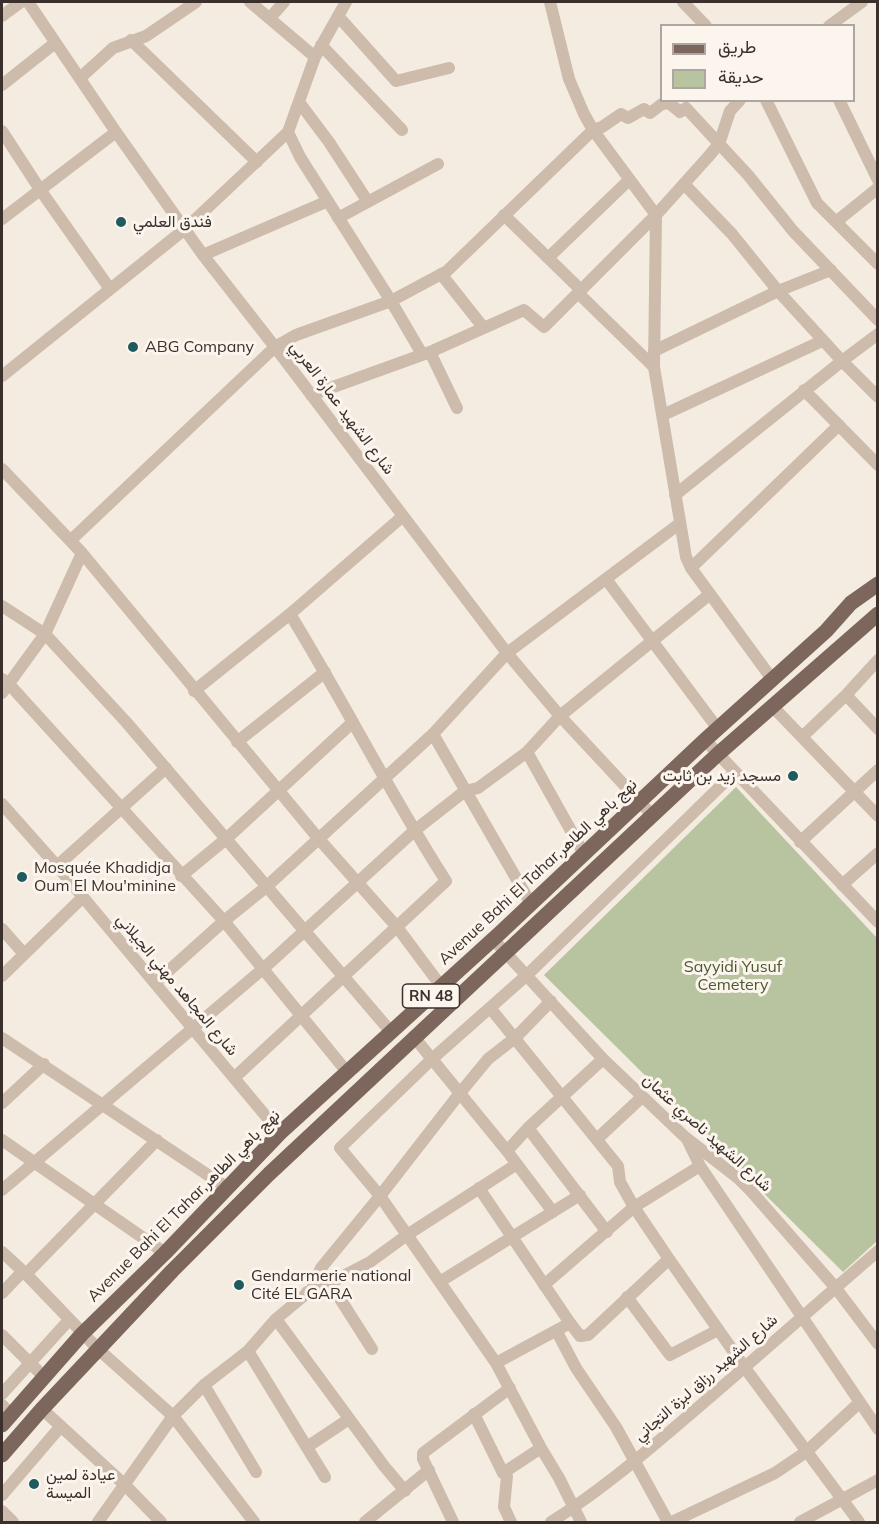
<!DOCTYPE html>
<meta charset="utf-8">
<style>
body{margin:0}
#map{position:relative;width:879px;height:1524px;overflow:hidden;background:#f4ebe1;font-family:Mulish,Vazirmatn,sans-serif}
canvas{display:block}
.frame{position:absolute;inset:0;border:3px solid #3b302b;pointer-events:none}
.legend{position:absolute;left:660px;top:24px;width:195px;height:78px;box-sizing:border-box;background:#fbf5ee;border:2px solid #aea6a0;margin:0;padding:8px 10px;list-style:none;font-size:18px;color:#3b302b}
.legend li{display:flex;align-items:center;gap:12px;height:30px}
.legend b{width:30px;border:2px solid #aea6a0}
</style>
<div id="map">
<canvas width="879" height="1524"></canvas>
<div class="frame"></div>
<ul class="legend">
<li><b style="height:8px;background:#7d675c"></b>طريق</li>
<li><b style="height:16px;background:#b8c4a0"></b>حديقة</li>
</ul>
</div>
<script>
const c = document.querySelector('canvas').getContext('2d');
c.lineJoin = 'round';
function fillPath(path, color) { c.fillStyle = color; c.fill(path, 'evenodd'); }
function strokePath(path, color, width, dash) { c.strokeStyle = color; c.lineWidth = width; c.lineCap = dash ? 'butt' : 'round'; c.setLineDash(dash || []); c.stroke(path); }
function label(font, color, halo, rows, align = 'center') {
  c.font = font + ' Mulish,Vazirmatn,sans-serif'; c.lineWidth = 6; c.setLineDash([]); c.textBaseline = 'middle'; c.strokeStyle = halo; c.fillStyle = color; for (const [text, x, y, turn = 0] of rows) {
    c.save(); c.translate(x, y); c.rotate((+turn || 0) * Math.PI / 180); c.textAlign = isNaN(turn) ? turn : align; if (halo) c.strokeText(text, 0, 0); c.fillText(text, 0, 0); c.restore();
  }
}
fillPath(new Path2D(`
 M736,787L877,938V1241L843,1272L544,975Z`), '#b8c4a0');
strokePath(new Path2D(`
 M28,2L116,132L203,255L275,347L507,653L560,716L653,816
 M250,2L315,57
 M550,2L569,79L584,114L593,130L656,215L654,367L686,557L691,568L772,679
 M683,2L706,26
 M2,16L21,2
 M338,16L396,81L449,68
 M270,18L284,2
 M829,26L862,2
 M131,40L257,162
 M321,45L402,130
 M80,78L113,48L146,36L196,2
 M2,85L55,43
 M766,100L817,203L878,264
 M839,100L878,180
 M299,102L329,142L368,202
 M2,131L41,191L110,289
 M288,132L300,157L391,301L422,354
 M684,184L732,234L778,291L831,270
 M504,215L581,290
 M338,218L438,164
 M2,219L116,132
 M837,221L878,188
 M203,255L328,201
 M548,258L629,180
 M441,274L483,327
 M578,293L654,367
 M654,351L778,291L842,361L878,334
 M430,352L457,408
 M2,376L185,229L288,132L315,57L346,2
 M804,390L878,465
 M311,395L430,352L524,310L544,327L656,215L708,157L719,144L730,111L740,100
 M663,415L822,341
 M2,469L82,553L318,838L397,927L441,986
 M675,495L842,361L878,397
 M71,540L275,347L296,335L391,301L447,271L593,130L602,127L621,114L628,118L644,109L650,113L662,104L669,103L680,112L686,108L748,175L793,231L878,320
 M691,568L839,425
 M606,579L718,729
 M2,606L45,634L127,723L391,1032
 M2,679L8,683L224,921L347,1072
 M194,691L290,614L403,516
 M2,693L45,634L82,553
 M846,695L878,729
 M773,707L878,816
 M433,734L531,904
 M802,737L846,695L878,660
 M705,740L878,922
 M237,742L325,672
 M527,752L584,854
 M2,804L57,866L280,1133
 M800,842L878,770
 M57,866L166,768
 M181,876L226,839L353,722
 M842,885L878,853
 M2,929L24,954
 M493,939L603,1059L685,1137L738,1178L751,1191L835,1287L878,1344
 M2,976L83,897
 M155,983L224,921L266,887L433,734L507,653L679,524
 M491,1009L618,1166L620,1182L634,1207L669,1259L745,1368L859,1522
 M414,1037L507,1151L553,1212
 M2,1038L226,1187
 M234,1078L446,881C390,794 344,702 290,614
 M2,1103L44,1064
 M528,1128L607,1232
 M597,1139L642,1097
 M687,1139L700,1166L878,1429
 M2,1140L165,1253
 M507,1151L528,1128L603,1059
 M479,1188L570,1323L496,1363
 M2,1190L264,968L414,831L465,791L478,788L527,752L560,716L710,594
 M2,1252L26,1274L98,1349L173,1416L254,1522
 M26,1274L157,1140
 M441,1281L580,1195
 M330,1283L372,1349
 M544,1285L634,1207L700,1166
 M307,1292L330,1283L370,1262L407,1235L517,1164
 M2,1293L23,1271
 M627,1297L670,1355L718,1330
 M276,1319L384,1466L405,1491
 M570,1323L580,1336L588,1335L669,1259
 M557,1332L576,1368L616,1427L668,1522
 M2,1335L44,1377
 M248,1351L325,1477
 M204,1385L256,1472
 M2,1394L69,1320
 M2,1405L11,1414
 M42,1409L125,1485L161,1522
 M474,1414L503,1473L507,1476L504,1507L511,1522
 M307,1447L349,1419
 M503,1473L541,1448
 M2,1495L61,1426
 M2,1511L13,1522
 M98,1522L173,1416L204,1385L248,1351L276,1319L312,1289L321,1268L380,1196L460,1093L488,1059L515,1038L551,1001
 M365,1522L429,1470
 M453,1522L423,1459V1453L510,1388
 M551,1522C597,1493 639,1458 681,1422C747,1366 812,1308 878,1251
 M581,1522L559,1478L541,1448L496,1363L380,1196L340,1148L432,1059L527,975L735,772
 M672,1522L775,1473L806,1452L859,1403
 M800,1522L878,1480`), '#cdbbac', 12);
strokePath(new Path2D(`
 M2,1425L82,1334L165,1253L280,1133L500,933L705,740L826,631L851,603L878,584
 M2,1455L42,1409L172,1271L269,1174L718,754L878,614`), '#7d675c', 15);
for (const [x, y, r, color] of [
 [121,222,6,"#1f5a5e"],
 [133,347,6,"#1f5a5e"],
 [793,776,6,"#1f5a5e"],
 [22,877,6,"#1f5a5e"],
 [239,1285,6,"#1f5a5e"],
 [34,1484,6,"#1f5a5e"]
]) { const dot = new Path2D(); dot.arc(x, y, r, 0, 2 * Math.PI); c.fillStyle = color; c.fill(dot); strokePath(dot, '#fbf5ee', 2); }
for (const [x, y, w] of [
 [431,996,57]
]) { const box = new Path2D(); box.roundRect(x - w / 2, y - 12, w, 24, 4.5); c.fillStyle = '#fbf5ee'; c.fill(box); strokePath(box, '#3b302b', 1.5); }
label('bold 15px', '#3b302b', null, [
 ["RN 48",431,996]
]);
label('16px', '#3b302b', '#fbf5ee', [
 ["فندق العلمي",133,222],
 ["ABG Company",145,347],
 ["مسجد زيد بن ثابت",781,776,"right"],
 ["Mosquée Khadidja",34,868],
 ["Oum El Mou'minine",34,886],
 ["Gendarmerie national",251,1276],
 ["Cité EL GARA",251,1294],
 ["عيادة لمين",46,1475],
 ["الميسة",46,1493]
], 'left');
label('16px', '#3b302b', '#fbf5ee', [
 ["شارع الشهيد عمارة العربي",342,408,53],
 ["Avenue Bahi El Tahar,نهج باهي الطاهر",538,872,-43],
 ["شارع المجاهد مهني الجيلاني",177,985,50],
 ["شارع الشهيد ناصري عثمان",707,1133,42],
 ["Avenue Bahi El Tahar,نهج باهي الطاهر",184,1206,-45],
 ["شارع الشهيد رزاق لبزة التجاني",706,1378,-41]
]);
label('16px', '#4a5a2e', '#fbf5ee', [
 ["Sayyidi Yusuf",733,967],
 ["Cemetery",733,985]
]);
</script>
